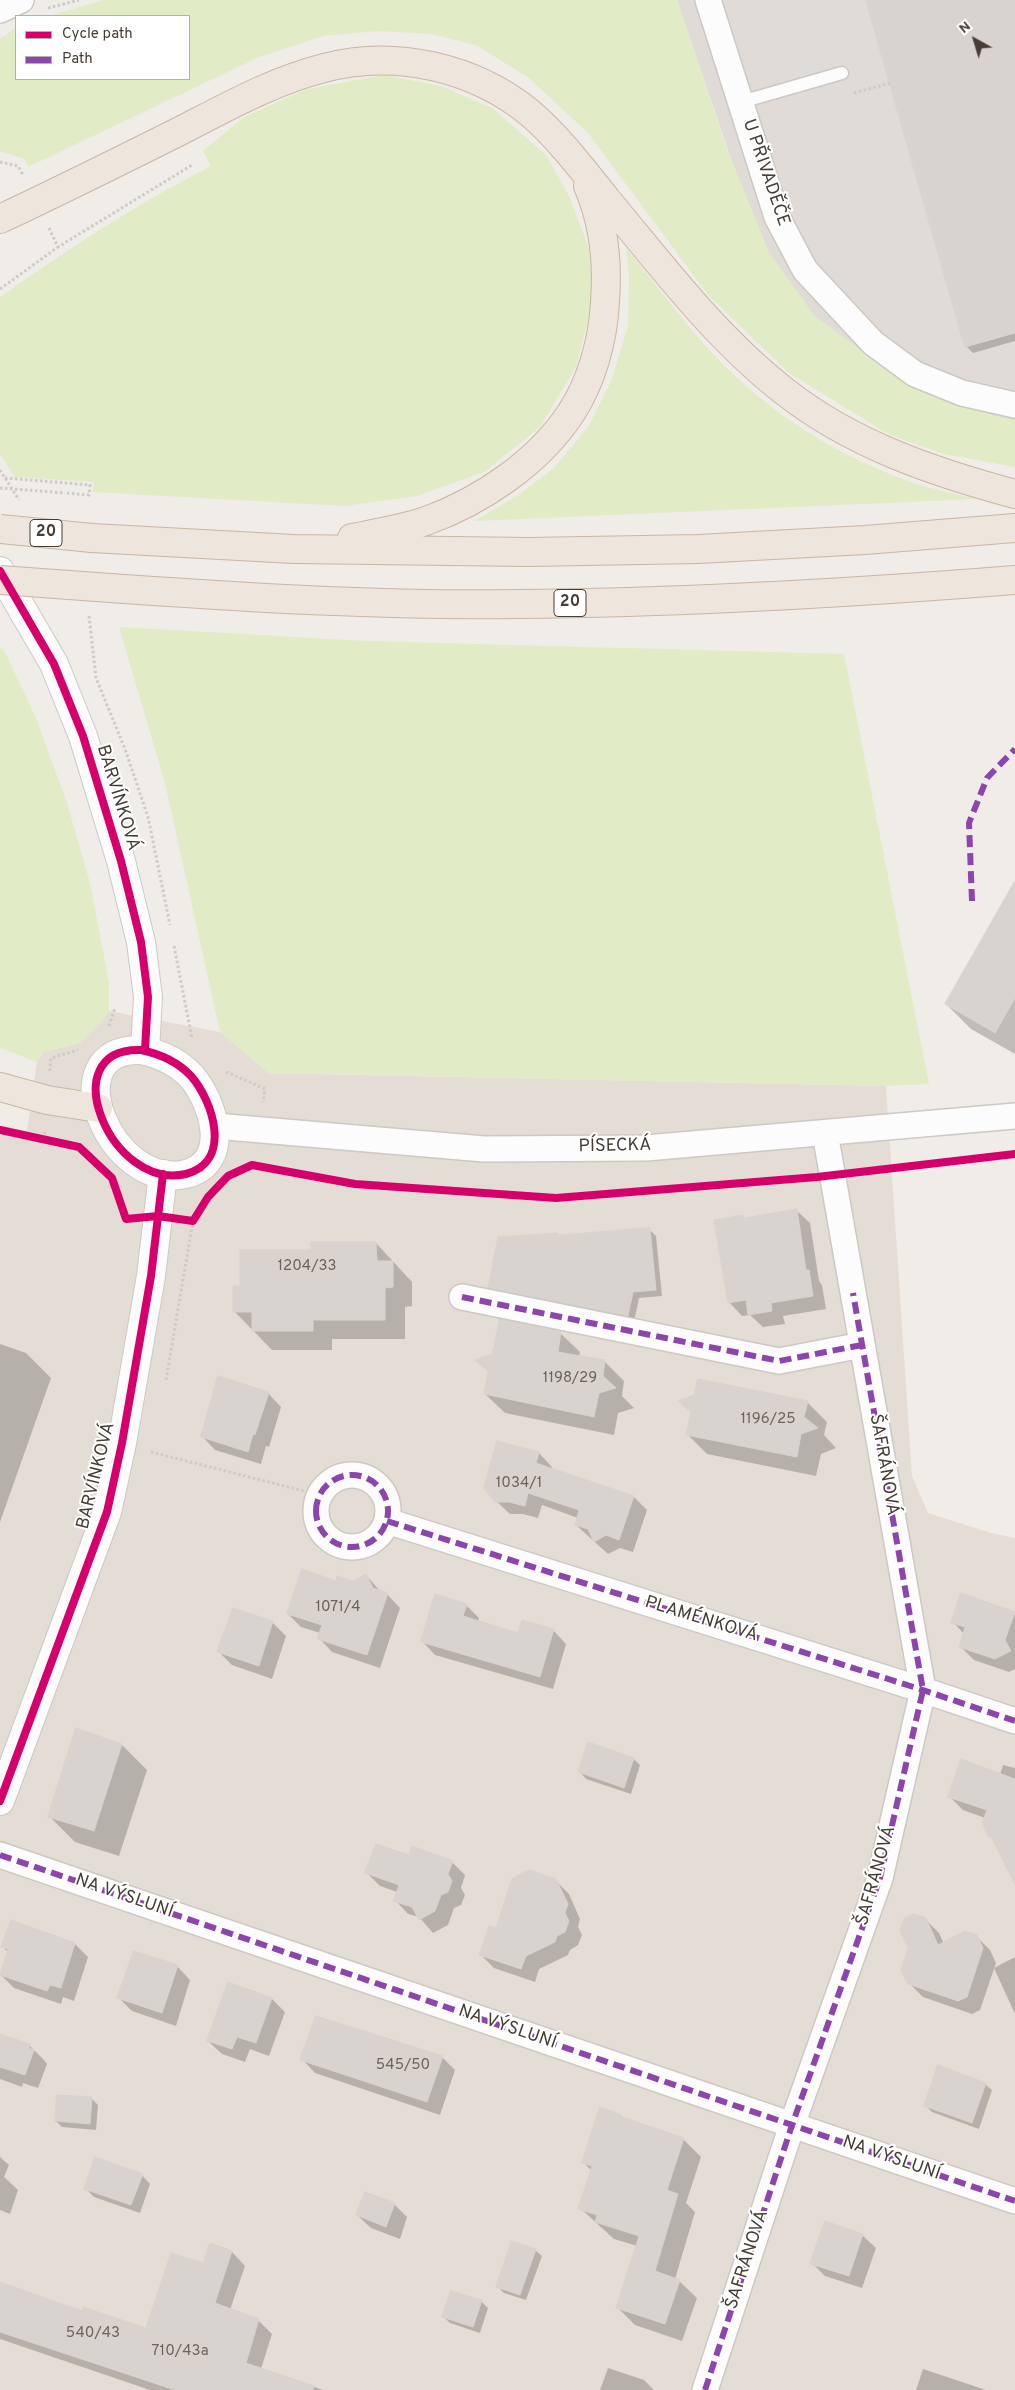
<!DOCTYPE html>
<meta charset="utf-8">
<style>
body{margin:0}
#map{position:relative;width:1015px;height:2390px;overflow:hidden;background:#f0ece8;font-family:Overpass,sans-serif}
canvas{display:block}
.legend{position:absolute;left:15px;top:15px;width:175px;height:65px;box-sizing:border-box;background:#fff;border:1px solid #b5b1ae;margin:0;padding:6px 9px;list-style:none;font-size:15px;color:#463d34}
.legend li{display:flex;align-items:center;gap:10px;height:25px}
.legend b{width:25px;border:1px solid #b5b1ae}
.north{position:absolute;left:950px;top:15px;width:50px;height:50px;-webkit-text-stroke:4px #fff;paint-order:stroke;rotate:321deg;font-size:14px;font-weight:700;line-height:20px;text-align:center;color:#463d34}
.north::after{content:'';display:block;margin:auto;width:18px;height:22px;background:#463d34;clip-path:polygon(50% 0,100% 100%,50% 72%,0 100%)}
</style>
<div id="map">
<canvas width="1015" height="2390"></canvas>
<ul class="legend">
<li><b style="height:6px;background:#d6006c"></b>Cycle path</li>
<li><b style="height:6px;background:#8e44ad"></b>Path</li>
</ul>
<div class="north">N</div>
</div>
<script>
const c = document.querySelector('canvas').getContext('2d');
c.lineJoin = 'round';
function fillPath(path, color) { c.fillStyle = color; c.fill(path, 'evenodd'); }
function strokePath(path, color, width, dash) { c.strokeStyle = color; c.lineWidth = width; c.lineCap = dash ? 'butt' : 'round'; c.setLineDash(dash || []); c.stroke(path); }
function label(font, color, halo, rows, align = 'center') {
  c.font = font + ' Overpass,sans-serif'; c.lineWidth = 4; c.setLineDash([]); c.textBaseline = 'middle'; c.strokeStyle = halo; c.fillStyle = color; for (const [text, x, y, turn = 0] of rows) {
    c.save(); c.translate(x, y); c.rotate((+turn || 0) * Math.PI / 180); c.textAlign = isNaN(turn) ? turn : align; if (halo) c.strokeText(text, 0, 0); c.fillText(text, 0, 0); c.restore();
  }
}
fillPath(new Path2D(`
 M109,1011L220,1032L269,1073L886,1086L912,1476L928,1513L991,1533L1015,1538V2390H0V1125L27,1131L37,1062L43,1052L80,1043L102,1021Z`), '#e4ddd5');
fillPath(new Path2D(`
 M677,0H1015V446H996L777,294Z`), '#e0dbd6');
fillPath(new Path2D(`
 M104,0H677L727,149L769,252L814,315L901,380L988,414L1015,420V467L944,454L890,435L789,373L709,296L588,133L529,78L476,45L431,34L378,31L323,36L259,57L28,167L25,159L0,151V39L16,28V79H189V16H49Z
 M384,75L441,86L492,108L546,155L570,198L591,254V308L576,367L540,427L484,472L417,496L344,506L93,492L94,482L15,477L0,454V297C68,249 137,204 211,166L203,151L244,117L307,89Z
 M626,248C664,294 700,346 745,385C792,427 851,461 911,482C932,489 955,494 977,499L474,521L517,496L554,468L588,427L612,379L628,326L629,275Z
 M119,627L365,641L844,654L929,1084L886,1086L269,1073L220,1032L165,783Z
 M0,647L5,652L36,718L67,803L90,883L109,983V1011L102,1021L80,1043L43,1052L37,1062L0,1048Z`), '#e1ebc6');
fillPath(new Path2D(`
 M776,0H866L952,301L899,316L882,257L852,265Z`), '#dfdbd8');
fillPath(new Path2D(`
 M867,0H1015V341L973,353L966,346Z
 M1015,883V1054L971,1029L946,1004Z
 M796,1210L810,1223L819,1281L822,1285L826,1309L783,1316L785,1324L763,1327L750,1315L742,1316L729,1302L743,1217L745,1219Z
 M649,1229L656,1236L662,1296L639,1298L634,1322L496,1294L489,1287L560,1236Z
 M376,1243L412,1282V1306L405,1307V1339H332V1350H272L234,1311L241,1287Z
 M560,1333L580,1352L579,1357L605,1362L624,1381L622,1396L634,1408L618,1413L614,1435L505,1413L485,1394Z
 M0,1344L26,1353L51,1378L0,1522Z
 M268,1393L281,1407L269,1447L266,1446L261,1464L215,1450L202,1436Z
 M807,1402L827,1422L824,1435L836,1448L821,1454L816,1476L707,1454L687,1434Z
 M539,1453L552,1467L551,1469L634,1497L647,1510L633,1552L620,1548L608,1554L576,1525L578,1518L542,1505L538,1518L523,1514H510L496,1501Z
 M366,1575L381,1592L387,1594L400,1608L380,1668L332,1652L319,1638L320,1633L301,1627L288,1614L337,1582L353,1583Z
 M962,1595L1015,1614V1669L1009,1672L974,1660L960,1646L964,1634L953,1622Z
 M466,1605L479,1618L478,1622L519,1634L553,1630L566,1644L553,1689L435,1655L422,1641Z
 M273,1623L286,1636L272,1679L232,1665L219,1652Z
 M122,1745L147,1770L119,1856L75,1842L50,1817Z
 M634,1759L640,1765L631,1794L586,1779L580,1772Z
 M1003,1765L1015,1768V1862L985,1818L963,1810L949,1796L1000,1775Z
 M452,1862L465,1875L461,1888L465,1895L461,1905L454,1908L448,1925L433,1933L419,1917L408,1914L395,1900L397,1892L380,1886L367,1873Z
 M555,1880L569,1894L580,1919L578,1927L582,1935L578,1945L570,1950L568,1955L539,1969L535,1982L494,1968L481,1955L496,1929Z
 M925,1919L939,1933L944,1944L976,1936L990,1950L996,1963L980,2010L972,2014L923,1997L909,1983L910,1948Z
 M75,1944L88,1957L74,2001L63,1997L61,2004L14,1988L1,1975L8,1952L3,1947Z
 M1015,1957V2014L994,1968Z
 M177,1966L190,1980L176,2026L132,2011L119,1998Z
 M272,1999L285,2012L269,2056L250,2049L245,2062L222,2054L208,2041Z
 M0,2035L29,2045L43,2059L47,2064L38,2088L23,2083L22,2087L0,2079Z
 M442,2057L455,2070L440,2115L315,2073L302,2059Z
 M985,2084L992,2090L979,2129L932,2112L926,2106Z
 M91,2098L98,2105L96,2130L62,2127L56,2121Z
 M624,2119L683,2139L701,2157L686,2203L695,2212L675,2279L679,2281L697,2298L682,2341L635,2325L617,2307L637,2246L614,2239L580,2208L592,2171L583,2162Z
 M0,2157L9,2165L4,2177L18,2190L10,2214L0,2210Z
 M142,2175L150,2184L140,2213L94,2197L86,2189Z
 M394,2204L407,2217L400,2239L371,2228L357,2215Z
 M862,2235L876,2248L862,2288L825,2276L812,2263Z
 M210,2245L232,2252L245,2266L230,2310L258,2320L272,2334L261,2369L323,2390H150L0,2339V2284L83,2312L147,2330L204,2265Z
 M535,2250L542,2256L526,2300L504,2293L498,2287Z
 M481,2301L488,2308L480,2333L450,2323L444,2317Z
 M608,2368L644,2380L654,2390H600Z
 M923,2369L986,2390H916Z`), '#0003');
const building = new Path2D(`
 M866,0H1015V333L965,347Z
 M1015,881V998L995,1033L945,1004Z
 M797,1209L806,1270H809L813,1296L771,1303L772,1311L748,1315L746,1300L728,1303L714,1220L743,1215L744,1218Z
 M650,1228L656,1290L633,1292L628,1316L488,1288L498,1237L558,1233L559,1235Z
 M311,1242H376L377,1261H393V1287L385,1288V1320H313V1331H252V1312H233V1286H240V1250H311Z
 M500,1319L561,1332L558,1352L605,1360L603,1376L616,1388L599,1393L594,1417L484,1394L488,1371L475,1360L492,1354Z
 M218,1376L269,1392L255,1435L253,1434L248,1452L201,1437Z
 M698,1379L808,1401L804,1417L818,1428L801,1434L797,1457L686,1435L691,1412L678,1401L694,1395Z
 M497,1441L539,1452L536,1463L634,1496L619,1540L606,1535L594,1542L588,1529L575,1525L579,1510L528,1493L525,1506L509,1502H495L484,1488Z
 M302,1569L336,1581L337,1576L353,1581L366,1574L373,1588L388,1593L367,1655L317,1639L322,1625L287,1614Z
 M961,1593L1015,1612L1005,1640L1011,1651L995,1659L959,1647L965,1627L951,1623Z
 M435,1594L467,1604L463,1616L518,1633L522,1620L554,1629L540,1677L421,1642Z
 M233,1608L273,1621L259,1666L217,1652Z
 M76,1728L122,1744L94,1831L48,1817Z
 M588,1742L634,1758L624,1788L578,1772Z
 M961,1759L1015,1779V1885L992,1838L989,1837L982,1823L987,1810L948,1797Z
 M376,1844L409,1855L412,1846L453,1861L448,1874L452,1881L448,1892L441,1895L435,1911L419,1920L412,1907L393,1901L399,1885L365,1873Z
 M529,1870L556,1879L568,1904L565,1913L569,1921L565,1932L557,1936L555,1942L526,1956L521,1969L479,1955L489,1926L496,1928L512,1879Z
 M914,1914L926,1918L938,1945L965,1931L977,1935L983,1948L967,1997L958,2001L908,1984L901,1970L908,1948L900,1931L904,1919Z
 M11,1920L75,1943L61,1988L50,1985L47,1991L0,1975L8,1949L1,1947Z
 M134,1951L178,1965L162,2013L117,1998Z
 M228,1982L272,1998L256,2043L237,2037L232,2049L207,2041Z
 M316,2016L443,2056L427,2102L300,2060Z
 M0,2034L30,2044L29,2048L34,2050L25,2075L0,2067Z
 M938,2065L986,2083L972,2123L924,2106Z
 M57,2095L92,2097L90,2124L55,2121Z
 M600,2107L620,2114L622,2117L684,2138L667,2190L678,2194L655,2271L680,2280L665,2324L616,2308L639,2236L595,2222L597,2215L578,2209L592,2166L582,2163Z
 M95,2157L143,2174L131,2205L84,2189Z
 M365,2192L395,2203L386,2227L356,2215Z
 M825,2221L863,2234L849,2276L810,2264Z
 M512,2241L536,2249L520,2295L496,2287Z
 M210,2243L232,2251L215,2303L259,2319L246,2363L314,2386L313,2390H175L0,2332V2282L82,2311L83,2307L146,2328L171,2253L203,2263Z
 M451,2291L482,2300L473,2327L442,2317Z`);
fillPath(building, '#d8d3cf');
strokePath(building, '#d8d3ce', 1);
const service = new Path2D(`
 M741,102L842,73`);
const minor = new Path2D(`
 M708,0L777,217L805,270L873,343L915,374L962,393L1015,405
 M0,10L21,0
 M215,1126L484,1149L646,1148L1015,1116
 M462,1297L779,1361L862,1345
 M316 1511a36 36 0 1 1 72 0a36 36 0 1 1-72 0Z
 M387,1521L923,1690L1015,1721
 M0,1855L1015,2201
 M705,2390L792,2125L880,1878L923,1690L825,1133`);
const tertiary = new Path2D(`
 M0,571L54,664L83,736L121,861L141,942L148,997L145,1050
 M141,1050C160,1054 177,1061 191,1076C213,1101 233,1162 186,1174C111,1192 51,1047 141,1050Z
 M0,1801L107,1512L122,1443L151,1276L163,1174`);
const trunk = new Path2D(`
 M0,219C60,191 120,161 180,131C227,107 273,81 324,68C394,49 474,67 530,113C559,138 583,170 607,200C662,266 715,337 784,391C851,444 933,472 1015,494
 M92,538L294,549L529,552L698,549L865,540L1015,528
 M352,538C377,533 402,529 426,521C481,501 538,463 571,413C592,381 603,340 605,302C608,263 604,223 588,186
 M124,589C255,598 386,606 518,604C684,603 850,593 1015,580
 M0,1087L47,1100L98,1108`);
strokePath(service, '#ccc8c4', 15);
strokePath(minor, '#ccc8c4', 28);
strokePath(tertiary, '#ccc8c4', 30);
strokePath(trunk, '#c9b6a2', 30);
strokePath(new Path2D(`
 M48,8L79,0
 M854,93L890,83
 M0,162L18,166L23,175
 M49,228L58,247L192,165
 M0,289L58,247
 M0,470L19,500
 M5,478L90,485L89,495L65,493
 M89,616L96,678L125,749L148,817L170,925
 M174,946L192,1038
 M109,1026L115,1008
 M50,1071L51,1058L78,1050
 M226,1072L265,1089L263,1102
 M44,1139L45,1130
 M166,1380L193,1221
 M151,1452L320,1495`), '#cecac6', 3, [2.5, 2.5]);
strokePath(service, '#fdfcfc', 12);
strokePath(minor, '#fdfcfc', 25);
strokePath(tertiary, '#fdfcfc', 28);
strokePath(trunk, '#eee6dd', 28);
const trunkBridge = new Path2D(`
 M0,529L92,538
 M0,580L124,589`);
strokePath(trunkBridge, '#c9b6a2', 30, []);
strokePath(new Path2D(`
 M0,488L65,493`), '#cecac6', 3, [2.5, 2.5]);
strokePath(trunkBridge, '#eee6dd', 28);
strokePath(new Path2D(`
 M972,901L969,823L987,778L1015,749
 M462,1297L779,1361L862,1345
 M316 1511a36 36 0 1 1 72 0a36 36 0 1 1-72 0Z
 M387,1521L923,1690L1015,1721
 M0,1855L1015,2201
 M705,2390L792,2125L880,1878L923,1690L853,1293`), '#8e44ad', 6, [12, 6]);
strokePath(new Path2D(`
 M0,571L54,664L83,736L121,861L141,942L148,997L145,1050
 M141,1050C160,1054 177,1061 191,1076C213,1101 233,1162 186,1174C111,1192 51,1047 141,1050Z
 M0,1130L79,1147L112,1178L126,1219L158,1216L193,1221L208,1197L228,1176L252,1165L355,1184L556,1198L817,1177L1015,1154
 M0,1801L107,1512L122,1443L151,1276L163,1174`), '#d6006c', 8);
label('15px', '#6c645c', null, [
 ["1204/33",307,1267],
 ["1198/29",570,1379],
 ["1196/25",768,1420],
 ["1034/1",519,1484],
 ["1071/4",338,1608],
 ["545/50",403,2066],
 ["540/43",93,2334],
 ["710/43a",180,2352]
]);
for (const [x, y, w] of [
 [46,533,32],
 [570,603,32]
]) { const box = new Path2D(); box.roundRect(x - w / 2, y - 13.5, w, 27, 4); c.fillStyle = '#fff'; c.fill(box); strokePath(box, '#463d34', 1); }
label('bold 16px', '#463d34', null, [
 ["20",46,533],
 ["20",570,603]
]);
label('18px', '#463d34', '#fff', [
 ["U PŘIVADĚČE",765,173,71],
 ["BARVÍNKOVÁ",117,798,73],
 ["PÍSECKÁ",615,1147,-1],
 ["ŠAFRÁNOVÁ",883,1465,80],
 ["BARVÍNKOVÁ",97,1476,-76],
 ["PLAMÉNKOVÁ",701,1620,17],
 ["ŠAFRÁNOVÁ",877,1876,-74],
 ["NA VÝSLUNÍ",124,1897,19],
 ["NA VÝSLUNÍ",507,2028,19],
 ["NA VÝSLUNÍ",891,2159,19],
 ["ŠAFRÁNOVÁ",748,2260,-72]
]);
</script>
